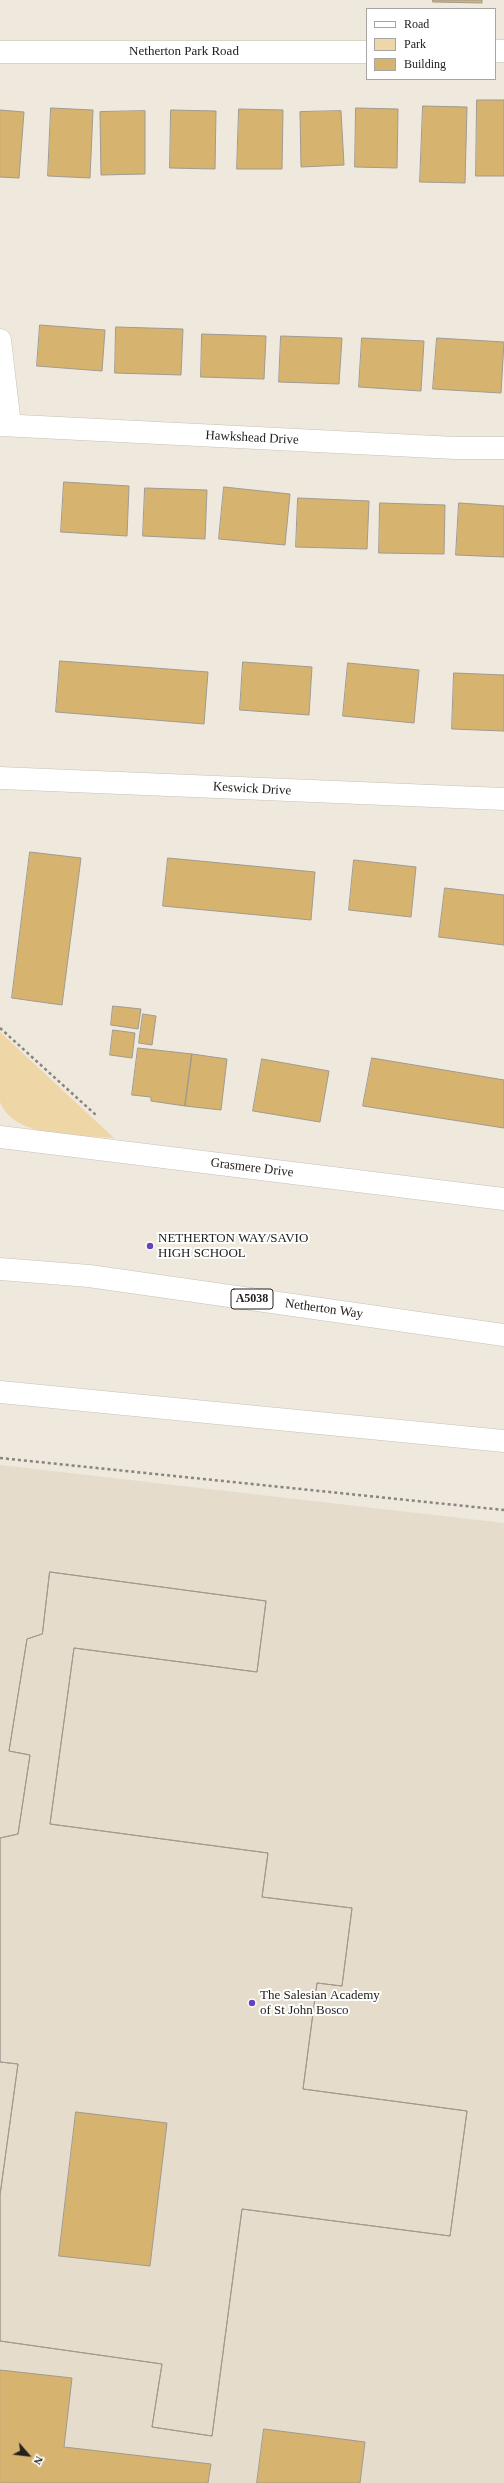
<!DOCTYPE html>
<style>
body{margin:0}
#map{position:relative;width:504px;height:2483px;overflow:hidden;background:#eee8dd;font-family:"Times New Roman",serif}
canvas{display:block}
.legend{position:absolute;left:366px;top:8px;width:130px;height:72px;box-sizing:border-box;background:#fff;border:1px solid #a7a6a5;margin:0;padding:5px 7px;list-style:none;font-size:12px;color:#23211d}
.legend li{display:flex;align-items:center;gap:8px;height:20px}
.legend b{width:20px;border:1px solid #a7a6a5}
.north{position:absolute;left:8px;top:2435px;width:40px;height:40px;-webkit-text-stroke:3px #fff;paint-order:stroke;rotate:118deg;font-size:11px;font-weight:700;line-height:16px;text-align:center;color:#23211d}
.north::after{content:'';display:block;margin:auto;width:14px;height:18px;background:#23211d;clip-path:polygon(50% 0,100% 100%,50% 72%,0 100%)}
</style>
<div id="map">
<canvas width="504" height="2483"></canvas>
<ul class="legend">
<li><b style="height:5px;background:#fff"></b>Road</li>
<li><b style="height:11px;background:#efd6a6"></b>Park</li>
<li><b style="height:11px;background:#d6b36e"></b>Building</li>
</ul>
<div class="north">N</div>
</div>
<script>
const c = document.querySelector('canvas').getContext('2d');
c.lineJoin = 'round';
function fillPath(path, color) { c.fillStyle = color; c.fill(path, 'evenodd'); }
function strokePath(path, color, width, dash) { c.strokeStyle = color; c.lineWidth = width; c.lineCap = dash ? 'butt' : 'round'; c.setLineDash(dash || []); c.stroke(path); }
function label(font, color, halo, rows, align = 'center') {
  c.font = font + ' "Times New Roman",serif'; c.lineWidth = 4; c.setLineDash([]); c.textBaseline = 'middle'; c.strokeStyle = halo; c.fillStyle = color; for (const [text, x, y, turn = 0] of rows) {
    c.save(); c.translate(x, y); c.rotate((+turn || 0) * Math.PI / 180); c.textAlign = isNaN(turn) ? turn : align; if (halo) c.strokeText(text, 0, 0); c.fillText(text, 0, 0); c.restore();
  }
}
fillPath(new Path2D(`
 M0,1465L504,1523V2483H0Z`), '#e6dccb');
fillPath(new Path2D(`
 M0,1032L114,1138C81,1135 14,1139 0,1102C0,1093 0,1045 0,1032Z`), '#efd6a6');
const building = new Path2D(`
 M433,0H482V3L433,2Z
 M477,100H504V176H476Z
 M423,106L467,107L465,183L420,182Z
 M51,108L93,110L90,178L48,176Z
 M356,108L398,109L397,168L355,167Z
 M239,109L283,110L282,169H237Z
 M0,110L24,112L19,178L0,177Z
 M171,110L216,111L215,169L170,168Z
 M145,111V174L101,175L100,112Z
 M341,111L344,165L301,167L300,112Z
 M40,325L105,330L102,371L37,366Z
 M116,327L183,329L181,375L115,373Z
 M202,334L266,336L264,379L201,377Z
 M281,336L342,338L339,384L279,382Z
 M362,338L424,341L421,391L359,387Z
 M437,338L504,342L501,393L433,389Z
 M64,482L129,486L127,536L61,532Z
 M224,487L290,494L285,545L219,539Z
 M145,488L207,490L205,539L143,536Z
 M298,498L369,501L367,549L296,547Z
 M380,503L445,505L444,554L379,553Z
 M459,503L504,506V557L456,555Z
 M60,661L208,672L204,724L56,712Z
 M243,662L312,667L309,715L240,710Z
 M348,663L419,670L414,723L343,716Z
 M454,673L504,675V731L452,729Z
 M30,852L81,858L62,1005L12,998Z
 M168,858L315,872L311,920L163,906Z
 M354,860L416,867L411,917L349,910Z
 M445,888L504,895V945L439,937Z
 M113,1006L141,1009L138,1029L111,1025Z
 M143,1014L156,1016L152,1045L139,1043Z
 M113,1030L135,1033L132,1058L110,1055Z
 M138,1048L192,1054L185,1106L151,1101V1097L132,1095Z
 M192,1054L227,1059L221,1110L185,1106Z
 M372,1058L504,1080V1128L363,1106Z
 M262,1059L329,1071L320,1122L253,1111Z
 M50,1572L266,1601L257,1672L74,1648L50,1824L268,1853L262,1897L352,1908L342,1986L317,1983L303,2089L467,2111L450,2236L242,2209L212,2436L152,2427L162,2364L0,2341V2195L18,2064L0,2062V1838L18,1834L30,1755L9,1751L27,1639L42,1634Z
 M50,1572L266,1601L257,1672L74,1648L50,1824L268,1853L262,1897L352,1908L342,1986L317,1983L303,2089L467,2111L450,2236L242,2209L212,2436L152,2427L162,2364L0,2341V2195L18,2064L0,2062V1838L18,1834L30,1755L9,1751L27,1639L42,1634ZM76,2112L167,2123L150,2266L59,2256Z
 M0,2370L72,2378L64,2447L211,2464L208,2483H0Z
 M264,2429L365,2442L360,2483H257Z`);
fillPath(building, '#d6b36e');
strokePath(building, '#a09a90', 1);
const minor = new Path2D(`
 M495,51H504
 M0,52H367
 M0,340L10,425
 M0,425L455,448H504
 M0,778L504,799
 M0,1137L504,1199`);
const major = new Path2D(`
 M0,1269L89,1276L504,1335
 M0,1392L504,1441`);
strokePath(minor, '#c6c1b6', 23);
strokePath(major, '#c6c1b6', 23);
strokePath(new Path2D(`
 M0,1028L97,1116
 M0,1458L504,1510`), '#89857d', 2.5, [3, 3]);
strokePath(minor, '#fff', 22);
strokePath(major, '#fff', 22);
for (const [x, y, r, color] of [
 [150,1246,4,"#6842ba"],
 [252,2003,4,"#6842ba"]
]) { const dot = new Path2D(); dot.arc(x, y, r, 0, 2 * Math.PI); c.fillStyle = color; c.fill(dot); strokePath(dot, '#fff', 1.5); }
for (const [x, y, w] of [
 [252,1299,42]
]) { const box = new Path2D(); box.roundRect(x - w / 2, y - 10, w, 20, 3); c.fillStyle = '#fff'; c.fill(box); strokePath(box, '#23211d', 1); }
label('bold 12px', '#23211d', null, [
 ["A5038",252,1299]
]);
label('13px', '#23211d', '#fff', [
 ["Netherton Park Road",184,52],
 ["Hawkshead Drive",252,438,3],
 ["Keswick Drive",252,789,3],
 ["Grasmere Drive",252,1168,7],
 ["Netherton Way",324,1309,8]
]);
label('13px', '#23211d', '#fff', [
 ["NETHERTON WAY/SAVIO",158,1239],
 ["HIGH SCHOOL",158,1254],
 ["The Salesian Academy",260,1996],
 ["of St John Bosco",260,2011]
], 'left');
</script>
